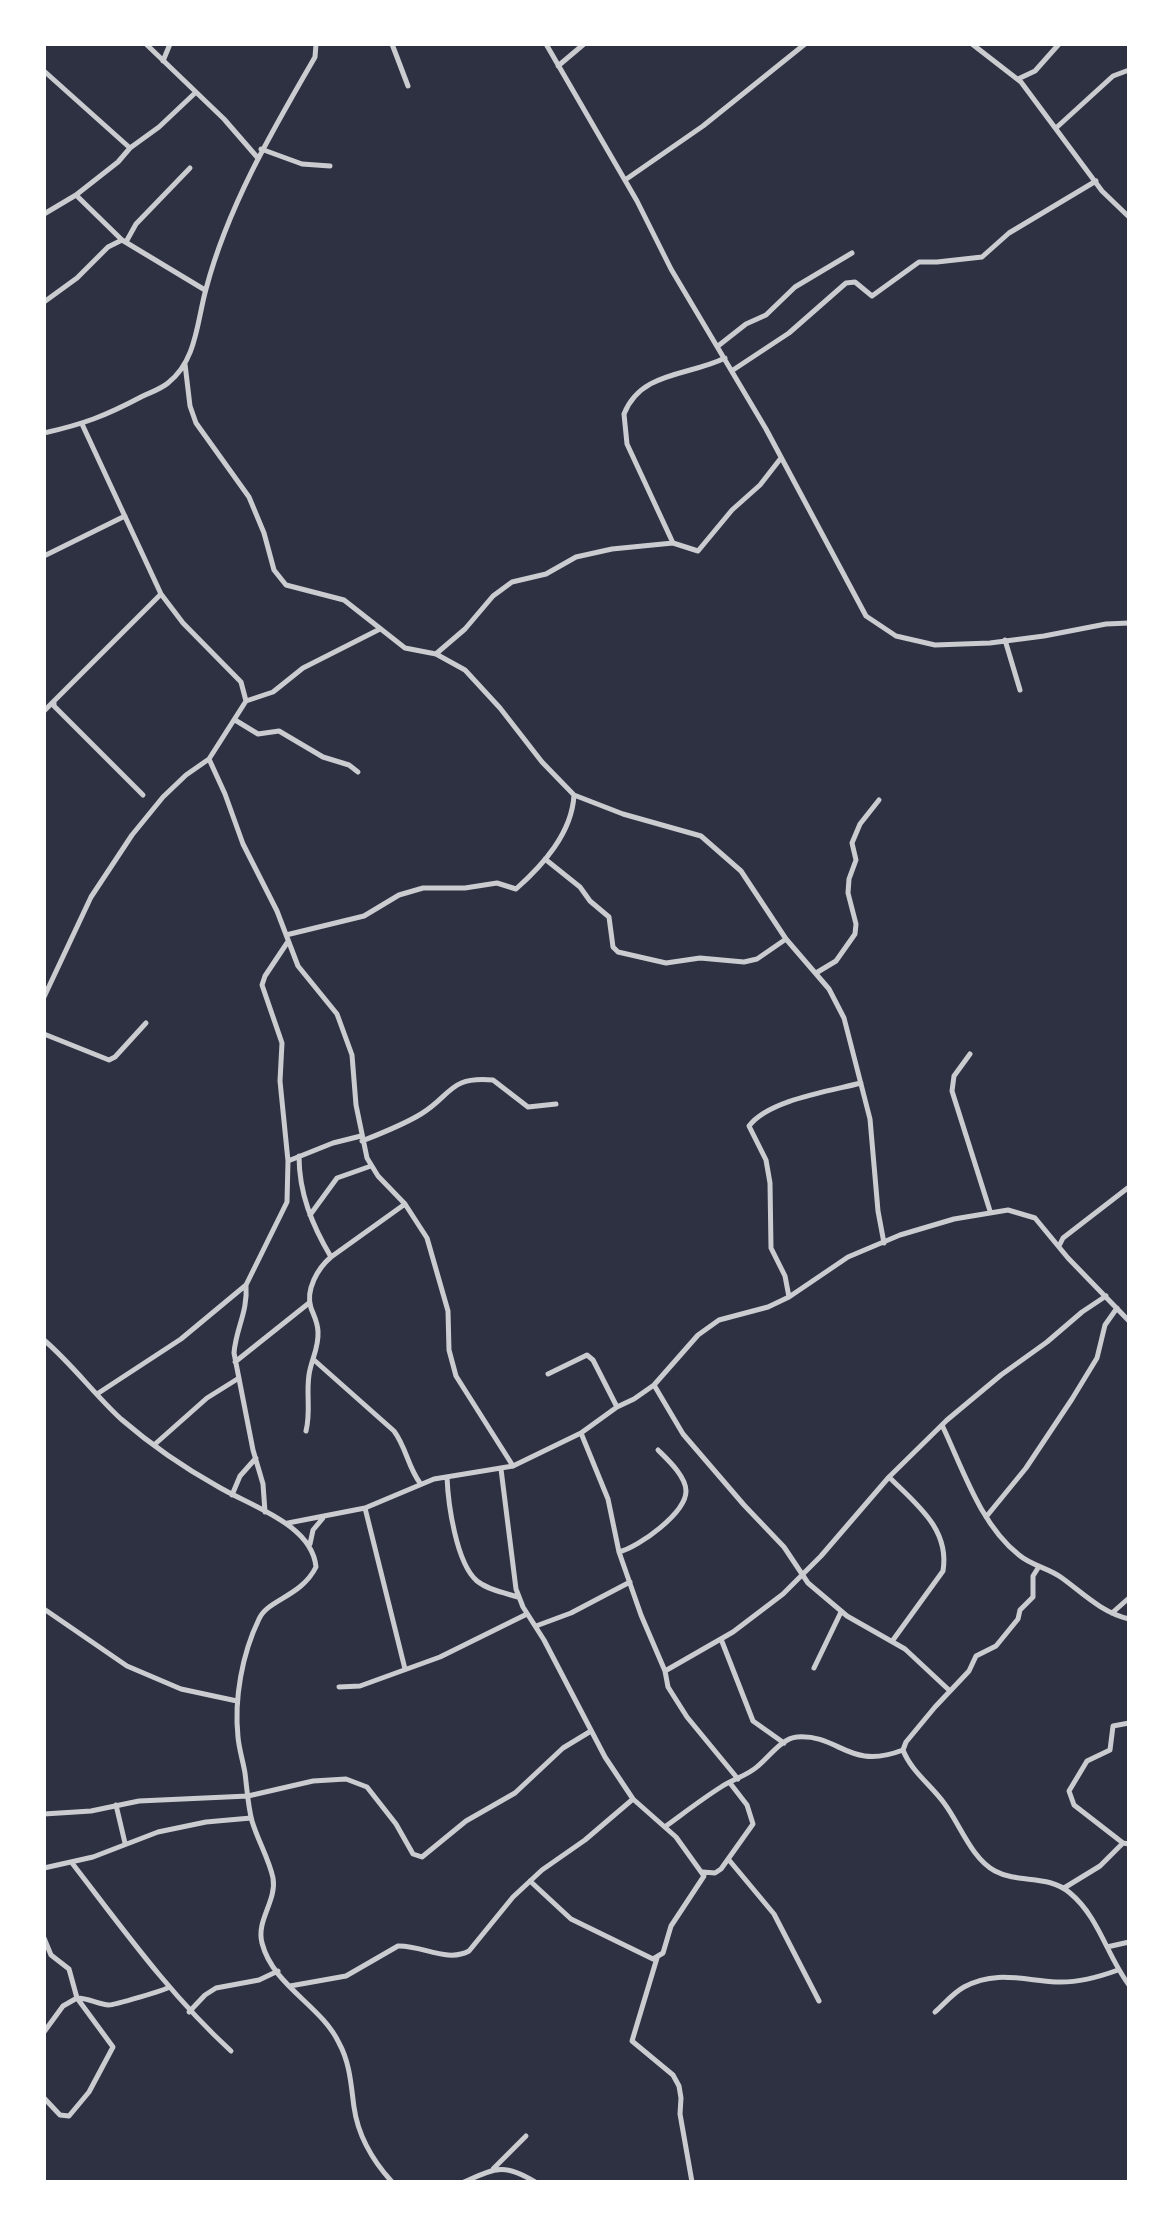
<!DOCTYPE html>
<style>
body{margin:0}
#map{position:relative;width:1173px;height:2226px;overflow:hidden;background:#2d3142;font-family:Karla,sans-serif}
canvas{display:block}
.frame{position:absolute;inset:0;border:46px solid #fff;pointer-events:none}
</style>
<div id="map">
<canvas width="1173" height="2226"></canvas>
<div class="frame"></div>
</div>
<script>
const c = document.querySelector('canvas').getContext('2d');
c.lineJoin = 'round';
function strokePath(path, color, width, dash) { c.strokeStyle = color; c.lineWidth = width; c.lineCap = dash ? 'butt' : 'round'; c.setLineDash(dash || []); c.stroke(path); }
strokePath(new Path2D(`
 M146,44L224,119L257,157
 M392,44L408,86
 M546,44L637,201L671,269L766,429L866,616L896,636L935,645L990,643L1044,636L1106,624L1129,623
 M972,44L1021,82L1102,191L1129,217
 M163,61L170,44
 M558,66L584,44
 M44,71L130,148
 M1018,79L1035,71L1059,44
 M1056,128L1113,76L1129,70
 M261,149L302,164L330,166
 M625,180L703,126L805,44
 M76,195L122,240
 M44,214L76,195L118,162L130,148L159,127L195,93
 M126,242L136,224L190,168
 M44,302L77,278L108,247L122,240L205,290
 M718,346L746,324L766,315L795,287L852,253
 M185,364L190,406L196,423L249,497L264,533L274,570L286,585L344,600L405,648L436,654L465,670L500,708L542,762L574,795L623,814L701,836L741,871L786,939L829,989L844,1018L870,1119L878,1211L884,1243
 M733,370L789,333L846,283L855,282L872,296L919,262H937L982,257L1009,233L1096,181
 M82,424L161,594L183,623L241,682L246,701
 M44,433C84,424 105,416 141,397C149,393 161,389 168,383C197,360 197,321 206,289C228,206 272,131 315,57L316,44
 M673,543L627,444L624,414C641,371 689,376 725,358
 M44,556L125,516
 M380,629L303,668L273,692L246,701L209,759L225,794L243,844L277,911L298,966L337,1014L352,1055L356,1105L367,1158L378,1176L405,1204L427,1238L448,1311L449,1350L456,1376L513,1466
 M1005,640L1020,690
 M437,653L465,629L493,596L512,582L546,574L576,557L612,549L673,543L698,551L732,510L760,485L781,458
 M54,703V706L143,795
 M44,711L161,594
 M235,720L258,734L279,731L323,757L349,765L358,772
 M545,859L580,887L590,901L609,917L613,947L618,952L666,963L700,958L744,962L757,959L786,939
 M286,935L364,916L399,895L423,888H465L497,883L516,889C543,865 572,833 574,795
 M816,973L836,961L855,934L856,924L848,893L849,879L856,860L852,843L860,824L879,800
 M44,997L91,897L132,835L163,797L186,775L209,759
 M44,1034L109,1060L115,1057L146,1023
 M970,1054L954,1076L952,1091L990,1211
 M362,1141C382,1133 403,1125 421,1114C452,1095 449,1076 493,1080L528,1107L556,1104
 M299,1156C299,1193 312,1225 331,1257
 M288,1161L333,1143L361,1136
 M310,1215L337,1178L371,1166
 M1059,1246L1063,1238L1129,1187
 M246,1285C248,1312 236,1328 234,1353L253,1450L263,1484L265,1512
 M789,1297L785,1276L771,1248L770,1183L766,1160L749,1126C768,1100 830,1091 861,1083
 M44,1340C72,1364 94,1394 121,1419C150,1444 183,1467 217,1486C250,1506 312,1524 316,1567C301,1597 268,1599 259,1619C242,1654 234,1699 238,1737C239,1749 243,1761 245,1773C247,1789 248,1806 252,1821C258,1841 269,1859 273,1878C277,1901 256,1920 262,1943C273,1986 321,2005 339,2043C350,2063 351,2085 354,2107C358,2136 373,2161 392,2182
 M314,1360L394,1431C406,1447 408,1467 420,1483
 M235,1362L309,1303
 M548,1374L587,1355L593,1360L617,1407
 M654,1385L683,1434L744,1505L784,1547L808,1583L847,1616L905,1649L950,1691
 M97,1394L181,1339L246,1285L287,1202L288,1161L280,1081L282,1043L262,985L265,976L287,943
 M942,1425C963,1469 980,1524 1019,1555C1032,1566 1049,1568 1062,1578C1084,1594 1101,1612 1129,1619
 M306,1431C311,1412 306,1394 309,1375C311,1360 319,1348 318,1332C318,1323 314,1316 311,1308C305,1290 318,1268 331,1257L405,1204
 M581,1433L608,1499L619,1552L641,1615L665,1671L668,1687L687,1717L738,1779
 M154,1445L207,1398L239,1378
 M501,1469L516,1589L523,1607L544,1640L605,1757L633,1799L676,1837L704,1876L671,1926L663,1953L653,1959L571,1919L530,1881
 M447,1477C448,1503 456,1563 477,1581C488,1590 505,1593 518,1597
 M889,1477C916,1504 950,1529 943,1571L893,1640
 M232,1495L240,1476L256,1458
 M365,1508L405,1669
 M986,1517L1026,1468L1072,1399L1097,1358L1105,1325L1117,1308
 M288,1523L365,1508L434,1479L513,1466L581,1433L617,1407L634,1399L654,1385L698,1335L719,1320L768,1307L789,1297L848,1257L900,1235L954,1219L1008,1210L1035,1218L1068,1258L1129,1321
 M310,1544L313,1530L323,1518
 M619,1552C639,1547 686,1513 686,1491C686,1476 667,1459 658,1450
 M1038,1568L1033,1576V1597L1020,1610L1018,1619L996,1646L976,1656L969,1671L935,1707L906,1742L903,1750C911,1771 931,1785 944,1803C960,1824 971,1858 995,1871C1019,1884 1048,1874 1070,1893C1099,1917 1107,1956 1129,1985
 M44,1609L127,1666L181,1689L237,1701
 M1112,1613L1129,1598
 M536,1626L571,1613L630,1582
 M721,1639L753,1721L784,1743
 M814,1668L841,1612
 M665,1671L733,1632L783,1594L821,1556L889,1477L947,1420L1001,1375L1047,1342L1082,1312L1106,1296
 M339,1687L360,1686L440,1657L527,1614
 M1129,1723L1113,1726L1110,1750L1087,1761L1069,1791L1074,1805L1123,1843L1129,1844
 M116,1805L125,1843
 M44,1814L91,1811L139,1801L248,1796L313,1781L346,1779L367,1787L396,1824L413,1854L422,1857L466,1821L515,1793L563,1748L591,1731
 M666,1826C684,1813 702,1799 721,1787C733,1779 747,1776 758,1766C769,1757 782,1738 797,1737C840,1734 848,1771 903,1750
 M729,1860L774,1914L819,2001
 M72,1863C123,1929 170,1995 231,2051
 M44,1868L93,1857L158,1832L206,1822L251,1818
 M703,1872L715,1873L721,1869L753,1824L747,1805L730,1783
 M1064,1888L1100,1866L1123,1843
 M44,1938L51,1955L69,1969L77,1998L113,2047L89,2092L69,2116L60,2115L44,2098
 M1107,1947L1129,1942
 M657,1958L632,2041L673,2075L679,2086L681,2098L680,2114L692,2182
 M290,1986L346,1976L398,1946C422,1945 447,1963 469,1951L513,1897L542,1870L585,1840L633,1799
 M189,2012L205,1995L216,1988L259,1980L278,1971
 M935,2012C944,2004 953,1993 964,1987C995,1970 1023,1980 1056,1982C1076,1983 1099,1977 1118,1970
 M44,2032L63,2006L77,1998C88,1998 98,2004 109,2005C114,2005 166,1990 169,1987
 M493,2169L526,2136
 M464,2182C496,2168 504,2163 535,2182`), '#caccd0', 5);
</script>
